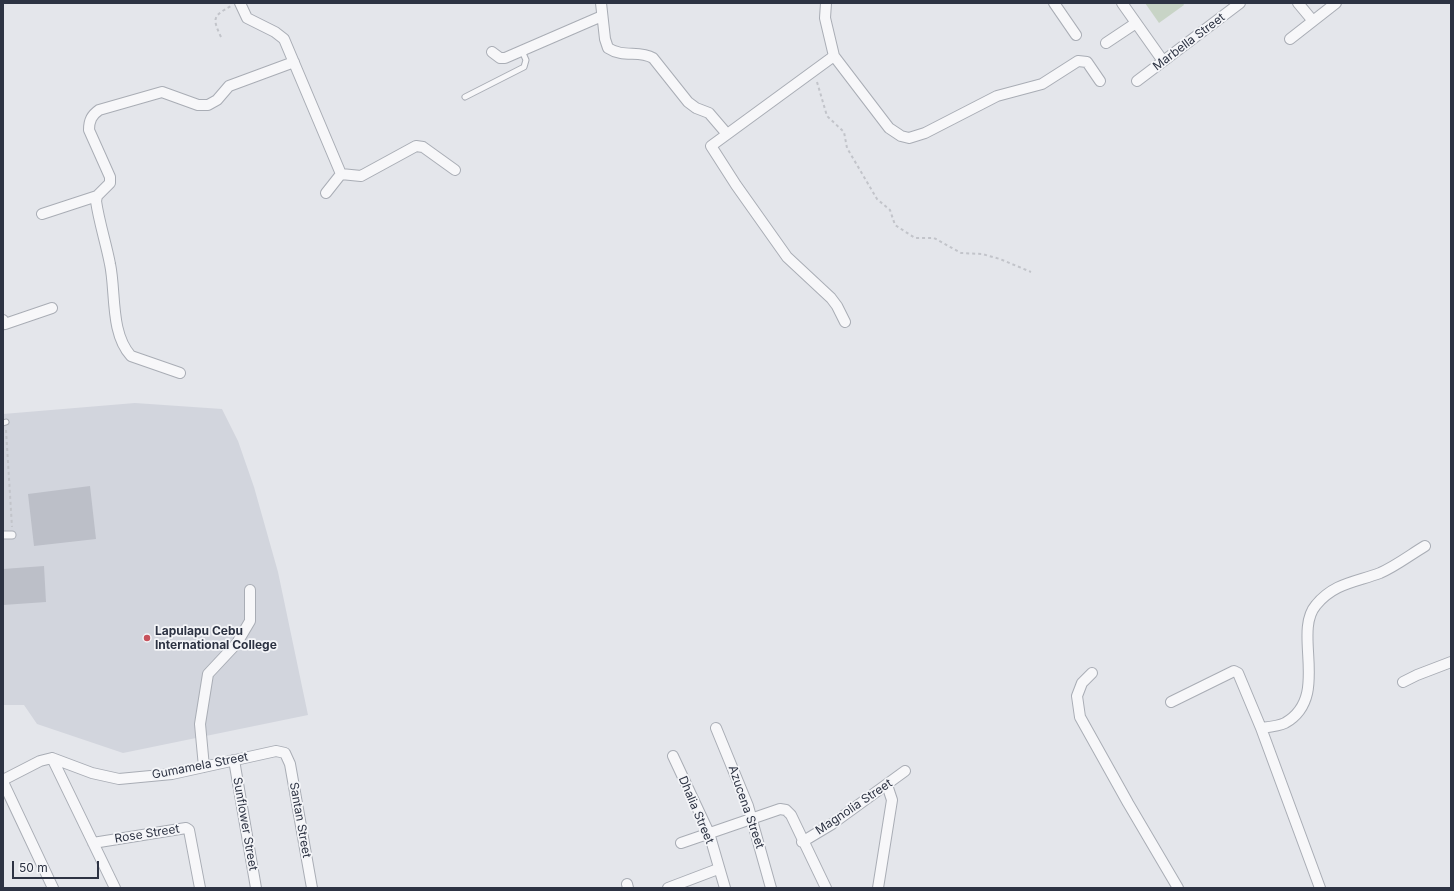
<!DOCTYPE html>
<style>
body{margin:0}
#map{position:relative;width:1454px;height:891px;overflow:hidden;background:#e4e6eb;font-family:Inter,sans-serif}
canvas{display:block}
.frame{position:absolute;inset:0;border:4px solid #2d3343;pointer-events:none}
.scale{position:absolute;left:12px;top:861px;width:87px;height:18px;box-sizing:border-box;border:2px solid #2d3343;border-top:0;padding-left:5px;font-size:12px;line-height:14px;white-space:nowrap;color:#2d3343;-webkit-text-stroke:3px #f4f5f8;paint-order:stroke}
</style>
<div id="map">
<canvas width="1454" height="891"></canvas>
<div class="frame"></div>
<div class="scale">50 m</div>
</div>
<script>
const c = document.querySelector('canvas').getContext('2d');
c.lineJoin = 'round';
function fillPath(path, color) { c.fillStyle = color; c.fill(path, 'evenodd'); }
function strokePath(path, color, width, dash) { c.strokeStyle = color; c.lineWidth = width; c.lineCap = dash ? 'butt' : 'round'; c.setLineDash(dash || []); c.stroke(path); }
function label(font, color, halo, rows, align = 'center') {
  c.font = font + ' Inter,sans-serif'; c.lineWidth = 3.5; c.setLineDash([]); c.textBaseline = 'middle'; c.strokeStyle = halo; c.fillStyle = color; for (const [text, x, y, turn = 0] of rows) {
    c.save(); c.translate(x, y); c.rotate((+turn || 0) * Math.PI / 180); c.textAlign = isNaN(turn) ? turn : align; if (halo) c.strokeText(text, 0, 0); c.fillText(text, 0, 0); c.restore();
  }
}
fillPath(new Path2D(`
 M135,403L222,409L238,441L254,487L278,572L308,715L123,753L37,724L24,705H3V414Z`), '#d2d5dd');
fillPath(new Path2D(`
 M1145,3H1183L1184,5L1159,23Z`), '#c8d4c6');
fillPath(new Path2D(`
 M90,486L96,539L34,546L28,494Z
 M44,566L46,602L3,605V569Z`), '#bcbfc8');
const service = new Path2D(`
 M465,97L524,67L526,60L522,51
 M3,423L6,422`);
const pedestrian = new Path2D(`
 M3,535H12`);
const minor = new Path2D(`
 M240,3L247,18L275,32L284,39L341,174L326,193
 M601,3L605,39L608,48C623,58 639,50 653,58L688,102L696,108L709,113L727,134
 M826,3L825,18L834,56L889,128L901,136L909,138L925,133L997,96L1042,84L1078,61L1087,62L1100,81
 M1054,3L1076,35
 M1122,3L1163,61
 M1298,3L1313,21
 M1290,39L1336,3
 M1106,43L1136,23
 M492,52L500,58H505L602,16
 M834,56L711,146L736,185L787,257L831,298L837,306L845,322
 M1137,81L1240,3
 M341,174L361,176L416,146L423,147L455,170
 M42,214L97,196
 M3,320L5,324L52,308
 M180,373L131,356C110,333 116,292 110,264C106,243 99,222 96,201L97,196L110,183V177L89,130C89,120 92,115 99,110L162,92L198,105H208L217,100L229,86L294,62
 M1092,673L1082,683L1077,696L1080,717L1128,803L1178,888
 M1403,682L1417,675L1451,662
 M1171,702L1234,671L1238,673L1261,728L1320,888
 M716,728L748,806L771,888
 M1261,728C1269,727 1279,726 1285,723C1331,697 1292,633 1316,605C1334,583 1356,582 1380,573C1396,566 1410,555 1425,546
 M673,756L709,833L725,888
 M52,758L115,888
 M234,760L256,888
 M204,767L200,724L208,674L237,643L250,621V590
 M3,780L40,761L52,758L92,773L119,779L172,774L276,751L285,753L290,764L312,888
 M3,782L53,888
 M802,842L832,824L905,771
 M93,843L186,828L189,830L200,888
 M681,843L780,809L786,810L791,815L826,888
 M627,884L628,888
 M668,888L718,869
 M878,888L892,800L887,785`);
strokePath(service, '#a9adb5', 7);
strokePath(pedestrian, '#a9adb5', 9);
strokePath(minor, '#a9adb5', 12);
strokePath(new Path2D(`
 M221,37C212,18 213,16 231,6
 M817,82L827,116L844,132L847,148L877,199L890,210L895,225L915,238H934L961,253L982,254L1000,259L1031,272
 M6,430L12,527`), '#c2c4ca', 2, [3, 3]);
strokePath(service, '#f7f7f9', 5);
strokePath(pedestrian, '#f7f7f9', 7);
strokePath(minor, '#f7f7f9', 10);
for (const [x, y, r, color] of [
 [147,638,4,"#c7525c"]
]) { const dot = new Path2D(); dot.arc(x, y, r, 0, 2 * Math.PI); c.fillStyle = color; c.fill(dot); strokePath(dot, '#f4f5f8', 1.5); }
label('12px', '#2d3343', '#f4f5f8', [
 ["Marbella Street",1189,42,-37],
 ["Gumamela Street",200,766,-11],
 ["Azucena Street",746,807,71],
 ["Magnolia Street",854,807,-34],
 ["Dhalia Street",696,810,67],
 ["Santan Street",300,820,80],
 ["Sunflower Street",245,824,80],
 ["Rose Street",147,834,-9]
]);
label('bold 12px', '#2d3343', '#f4f5f8', [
 ["Lapulapu Cebu",155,631],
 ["International College",155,645]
], 'left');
</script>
